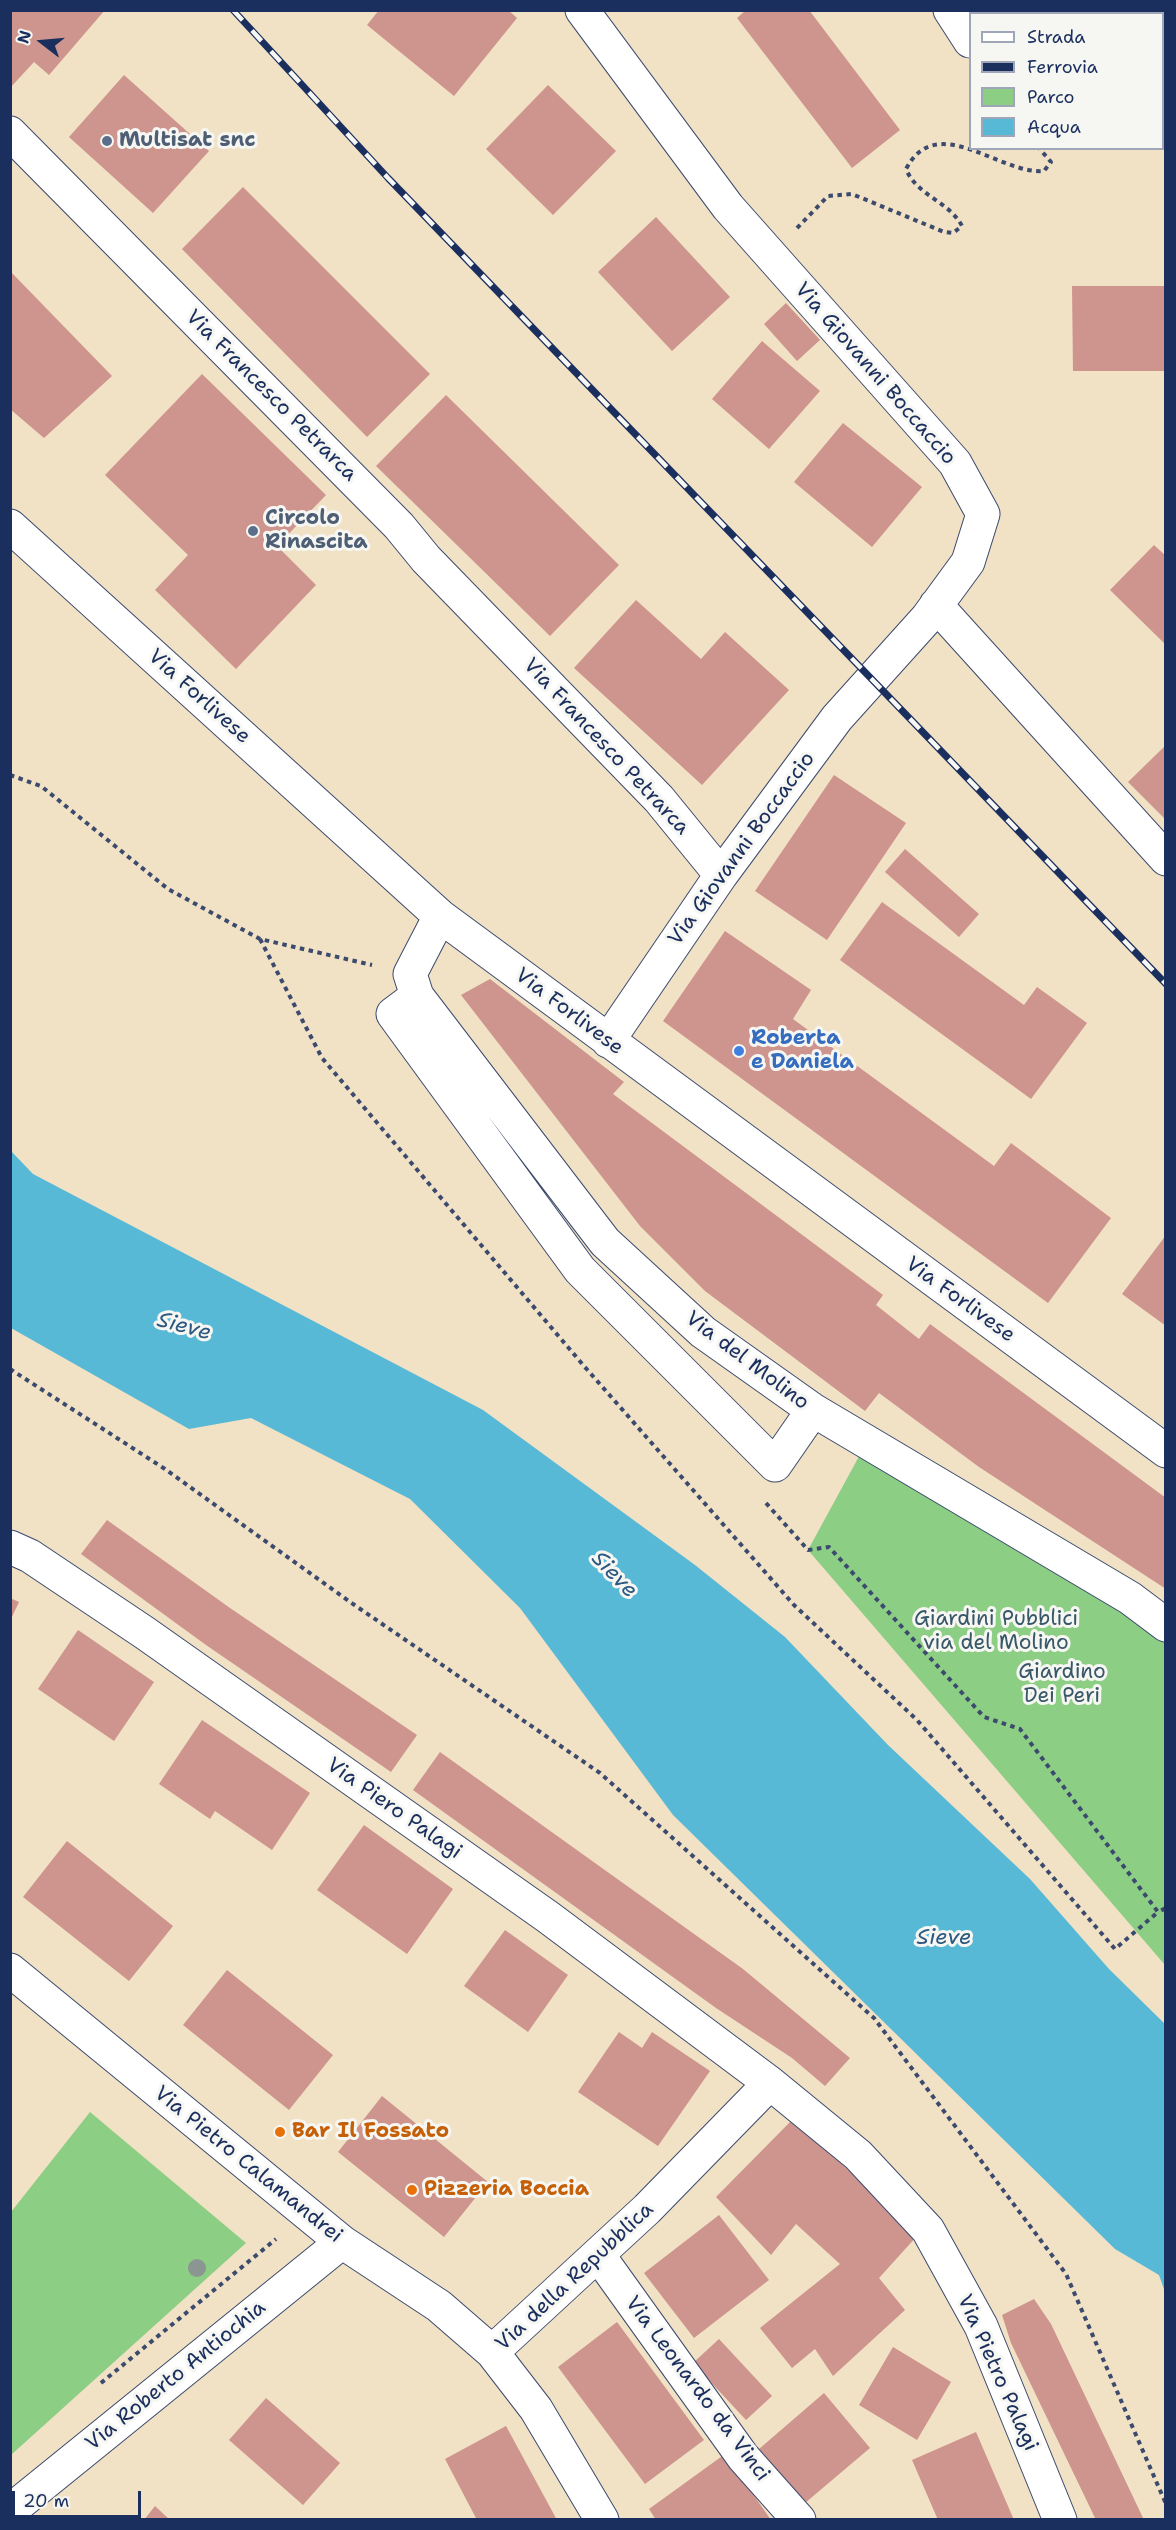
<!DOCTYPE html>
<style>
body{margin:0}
#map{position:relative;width:1176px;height:2530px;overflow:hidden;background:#f1e1c5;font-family:"Shantell Sans",sans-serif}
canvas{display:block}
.frame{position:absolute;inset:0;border:12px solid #1b2f5e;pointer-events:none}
.legend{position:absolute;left:969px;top:12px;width:195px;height:138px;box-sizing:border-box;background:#f6f6f2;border:2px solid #9ea6b7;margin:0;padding:8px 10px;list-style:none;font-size:18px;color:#1b2f5e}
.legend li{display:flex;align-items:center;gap:12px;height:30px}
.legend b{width:30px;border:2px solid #9ea6b7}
.north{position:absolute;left:12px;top:12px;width:60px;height:60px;-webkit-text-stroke:4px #f6f6f2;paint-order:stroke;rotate:286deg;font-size:16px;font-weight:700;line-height:24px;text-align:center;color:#1b2f5e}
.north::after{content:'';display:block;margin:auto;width:21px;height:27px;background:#1b2f5e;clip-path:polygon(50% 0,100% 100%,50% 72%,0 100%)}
.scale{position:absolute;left:12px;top:2491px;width:129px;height:27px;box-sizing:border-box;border:3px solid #1b2f5e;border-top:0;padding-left:8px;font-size:18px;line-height:21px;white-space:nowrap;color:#1b2f5e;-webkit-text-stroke:4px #f6f6f2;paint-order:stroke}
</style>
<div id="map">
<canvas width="1176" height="2530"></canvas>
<div class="frame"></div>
<ul class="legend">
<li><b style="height:8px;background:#fff"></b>Strada</li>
<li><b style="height:8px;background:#1b2f5e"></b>Ferrovia</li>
<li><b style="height:16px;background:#8dce85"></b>Parco</li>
<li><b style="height:16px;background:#58b9d7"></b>Acqua</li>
</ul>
<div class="north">N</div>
<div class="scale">20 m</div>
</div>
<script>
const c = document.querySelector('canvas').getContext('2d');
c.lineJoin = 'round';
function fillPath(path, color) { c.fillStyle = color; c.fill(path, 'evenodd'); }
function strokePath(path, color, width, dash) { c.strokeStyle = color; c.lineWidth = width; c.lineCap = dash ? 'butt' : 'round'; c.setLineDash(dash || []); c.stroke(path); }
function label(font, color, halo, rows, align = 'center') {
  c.font = font + ' "Shantell Sans",sans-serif'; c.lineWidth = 6; c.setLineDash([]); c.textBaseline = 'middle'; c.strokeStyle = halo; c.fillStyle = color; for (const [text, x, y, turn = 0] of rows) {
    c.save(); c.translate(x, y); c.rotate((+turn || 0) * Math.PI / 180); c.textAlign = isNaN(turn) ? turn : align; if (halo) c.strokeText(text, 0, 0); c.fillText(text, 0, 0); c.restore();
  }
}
fillPath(new Path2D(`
 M863,1449L1165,1631V1965L808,1550Z
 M90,2112L246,2243L11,2455V2212Z`), '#8dce85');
fillPath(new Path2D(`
 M11,1151L33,1174L483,1410L695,1565L785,1637L888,1745L1030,1879L1109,1969L1165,2024V2292L1159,2275L1115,2249L673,1815L520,1608L410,1499L251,1418L189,1429L11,1328Z`), '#58b9d7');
fillPath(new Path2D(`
 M10,10H105L49,75L34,62L10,88Z
 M379,10H508L517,18L454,96L367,25Z
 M746,10H809L900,130L852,168L737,18Z
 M983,10H1072L1075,14H986Z
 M124,75L209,151L153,213L69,137Z
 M548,85L616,151L553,215L486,149Z
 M243,187L430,374L367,437L182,249Z
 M656,217L730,297L672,351L598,272Z
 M10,271L112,376L44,438L10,409Z
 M1072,286H1166V371H1073Z
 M786,303L820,340L797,361L764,324Z
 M762,341L820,391L769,449L712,399Z
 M202,374L326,495L277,546L316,585L236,669L155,590L188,555L105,475Z
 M446,395L619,565L550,636L376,466Z
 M843,423L922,487L872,547L794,482Z
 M1154,545L1166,556V645L1110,590Z
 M636,600L701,659L725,632L789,690L702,785L574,668Z
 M1166,745V820L1128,782Z
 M834,775L906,823L827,940L755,891Z
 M905,849L979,914L959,937L885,872Z
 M882,902L1024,1005L1037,987L1087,1023L1031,1099L840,960Z
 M725,931L811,990L793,1019L994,1166L1011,1143L1111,1218L1048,1303L663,1021Z
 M490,979L624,1082L613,1094L883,1295L876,1305L919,1339L930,1324L1166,1498V1589L979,1467L879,1393L865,1411L705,1291L640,1226L461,995Z
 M1166,1235V1326L1122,1294Z
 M107,1520L230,1608L417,1735L391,1772L206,1645L81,1554Z
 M10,1598L19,1602L10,1621Z
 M78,1630L154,1682L114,1741L38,1689Z
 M202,1720L310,1793L272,1850L215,1811L210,1819L159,1784Z
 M440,1752L743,1969L850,2058L825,2086L792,2058L716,2008L413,1790Z
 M364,1825L453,1889L407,1954L317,1890Z
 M67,1841L173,1926L129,1981L23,1897Z
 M505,1930L568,1975L528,2032L464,1986Z
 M227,1970L333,2055L289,2110L183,2025Z
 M619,2032L642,2048L652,2032L710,2071L658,2146L578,2092Z
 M382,2096L488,2182L444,2237L338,2152Z
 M794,2118L917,2236L879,2278L905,2310L833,2376L815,2349L792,2368L760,2328L840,2264L796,2224L771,2255L716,2197Z
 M719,2215L769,2280L694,2338L644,2273Z
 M1034,2299L1051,2324L1144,2520H1096L1011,2343L1002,2315Z
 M617,2322L704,2440L645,2484L558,2367Z
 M719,2339L772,2396L746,2420L693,2363Z
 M893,2347L951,2382L917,2440L859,2405Z
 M824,2393L870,2448L805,2503L759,2449Z
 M266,2398L340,2463L303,2505L229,2440Z
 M506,2426L557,2520H477L445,2459Z
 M976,2432L1014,2520H938L912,2460Z
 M725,2454L771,2520H656L649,2509Z
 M155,2506L170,2520H144Z`), '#ce948e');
const minor = new Path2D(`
 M582,10L728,207L955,463L983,514L968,562L927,618L837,718L721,875L608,1041
 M950,10L970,41
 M10,133L399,526L426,559L659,799L721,875
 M10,526L440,916L1166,1451
 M936,605L1166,859
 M440,916L410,974L417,996L605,1242L703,1332L813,1410L1130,1598L1166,1625
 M417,996L393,1014L580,1270L775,1465L813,1410
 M10,1547L30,1556L145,1633L548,1917L770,2083L858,2155L928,2230L981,2326L1060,2520
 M10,1970L342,2242L439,2306L492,2352L536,2409L602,2520
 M599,2256L743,2457L799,2520
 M492,2352L647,2209L770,2083
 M10,2511L342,2242`);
strokePath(minor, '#3b4a6d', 35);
strokePath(new Path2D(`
 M797,228L828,196L852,194L944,232L953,233L962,226C949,201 917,196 906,169C937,110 1000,175 1044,171L1051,162L1039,148
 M10,775L41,786L168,889L260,939L372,965
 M260,939L322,1058L584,1366L794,1605L917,1720L1115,1949L1158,1912
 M10,1369L165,1469L353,1604L600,1773L874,2018L1066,2274L1166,2504
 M766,1503L808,1550L829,1547L984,1717L1020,1729L1158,1912L1166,1908
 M101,2383L276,2239`), '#3b4a6d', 4, [4.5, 4.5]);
strokePath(minor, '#fff', 33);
const rail = new Path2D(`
 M233,10L388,178L1166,984`);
strokePath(rail, '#1b2f5e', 7);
strokePath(rail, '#f6f6f2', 4.5, [14]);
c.fillStyle = '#8b9592';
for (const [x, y] of [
 [197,2268]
]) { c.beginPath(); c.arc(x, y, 9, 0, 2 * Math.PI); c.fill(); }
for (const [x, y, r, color] of [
 [107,141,6,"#5c6f8a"],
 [253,531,6,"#5c6f8a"],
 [739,1051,6,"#3f7fe0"],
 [280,2132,6,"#e8710a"],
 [412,2190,6,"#e8710a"]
]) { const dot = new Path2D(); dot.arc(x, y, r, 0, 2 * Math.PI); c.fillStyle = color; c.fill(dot); strokePath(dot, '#f6f6f2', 2); }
label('bold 21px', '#4e5e75', '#f6f6f2', [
 ["Multisat snc",119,141],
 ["Circolo",265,519],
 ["Rinascita",265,543]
], 'left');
label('21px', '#1b2f5e', '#f6f6f2', [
 ["Via Giovanni Boccaccio",875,374,49],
 ["Via Francesco Petrarca",271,396,45],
 ["Via Forlivese",199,697,42],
 ["Via Francesco Petrarca",606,747,47],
 ["Via Giovanni Boccaccio",742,849,-54],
 ["Via Forlivese",569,1012,37],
 ["Via Forlivese",960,1300,36],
 ["Via del Molino",747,1361,37],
 ["Via Piero Palagi",394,1809,35],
 ["Via Pietro Calamandrei",248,2165,39],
 ["Via della Repubblica",575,2277,-43],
 ["Via Pietro Palagi",997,2373,66],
 ["Via Roberto Antiochia",176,2376,-39],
 ["Via Leonardo da Vinci",697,2389,53]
]);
label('bold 21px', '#366cbe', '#f6f6f2', [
 ["Roberta",751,1039],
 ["e Daniela",751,1063]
], 'left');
label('21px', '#385768', '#f6f6f2', [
 ["Giardini Pubblici",996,1620],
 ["via del Molino",996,1644],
 ["Giardino",1062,1673],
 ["Dei Peri",1062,1697]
]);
label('bold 21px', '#c56008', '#f6f6f2', [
 ["Bar Il Fossato",292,2132],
 ["Pizzeria Boccia",424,2190]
], 'left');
label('italic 22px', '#2d5882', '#f6f6f2', [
 ["Sieve",184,1327,15],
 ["Sieve",614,1575,46],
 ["Sieve",944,1938]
]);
</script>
